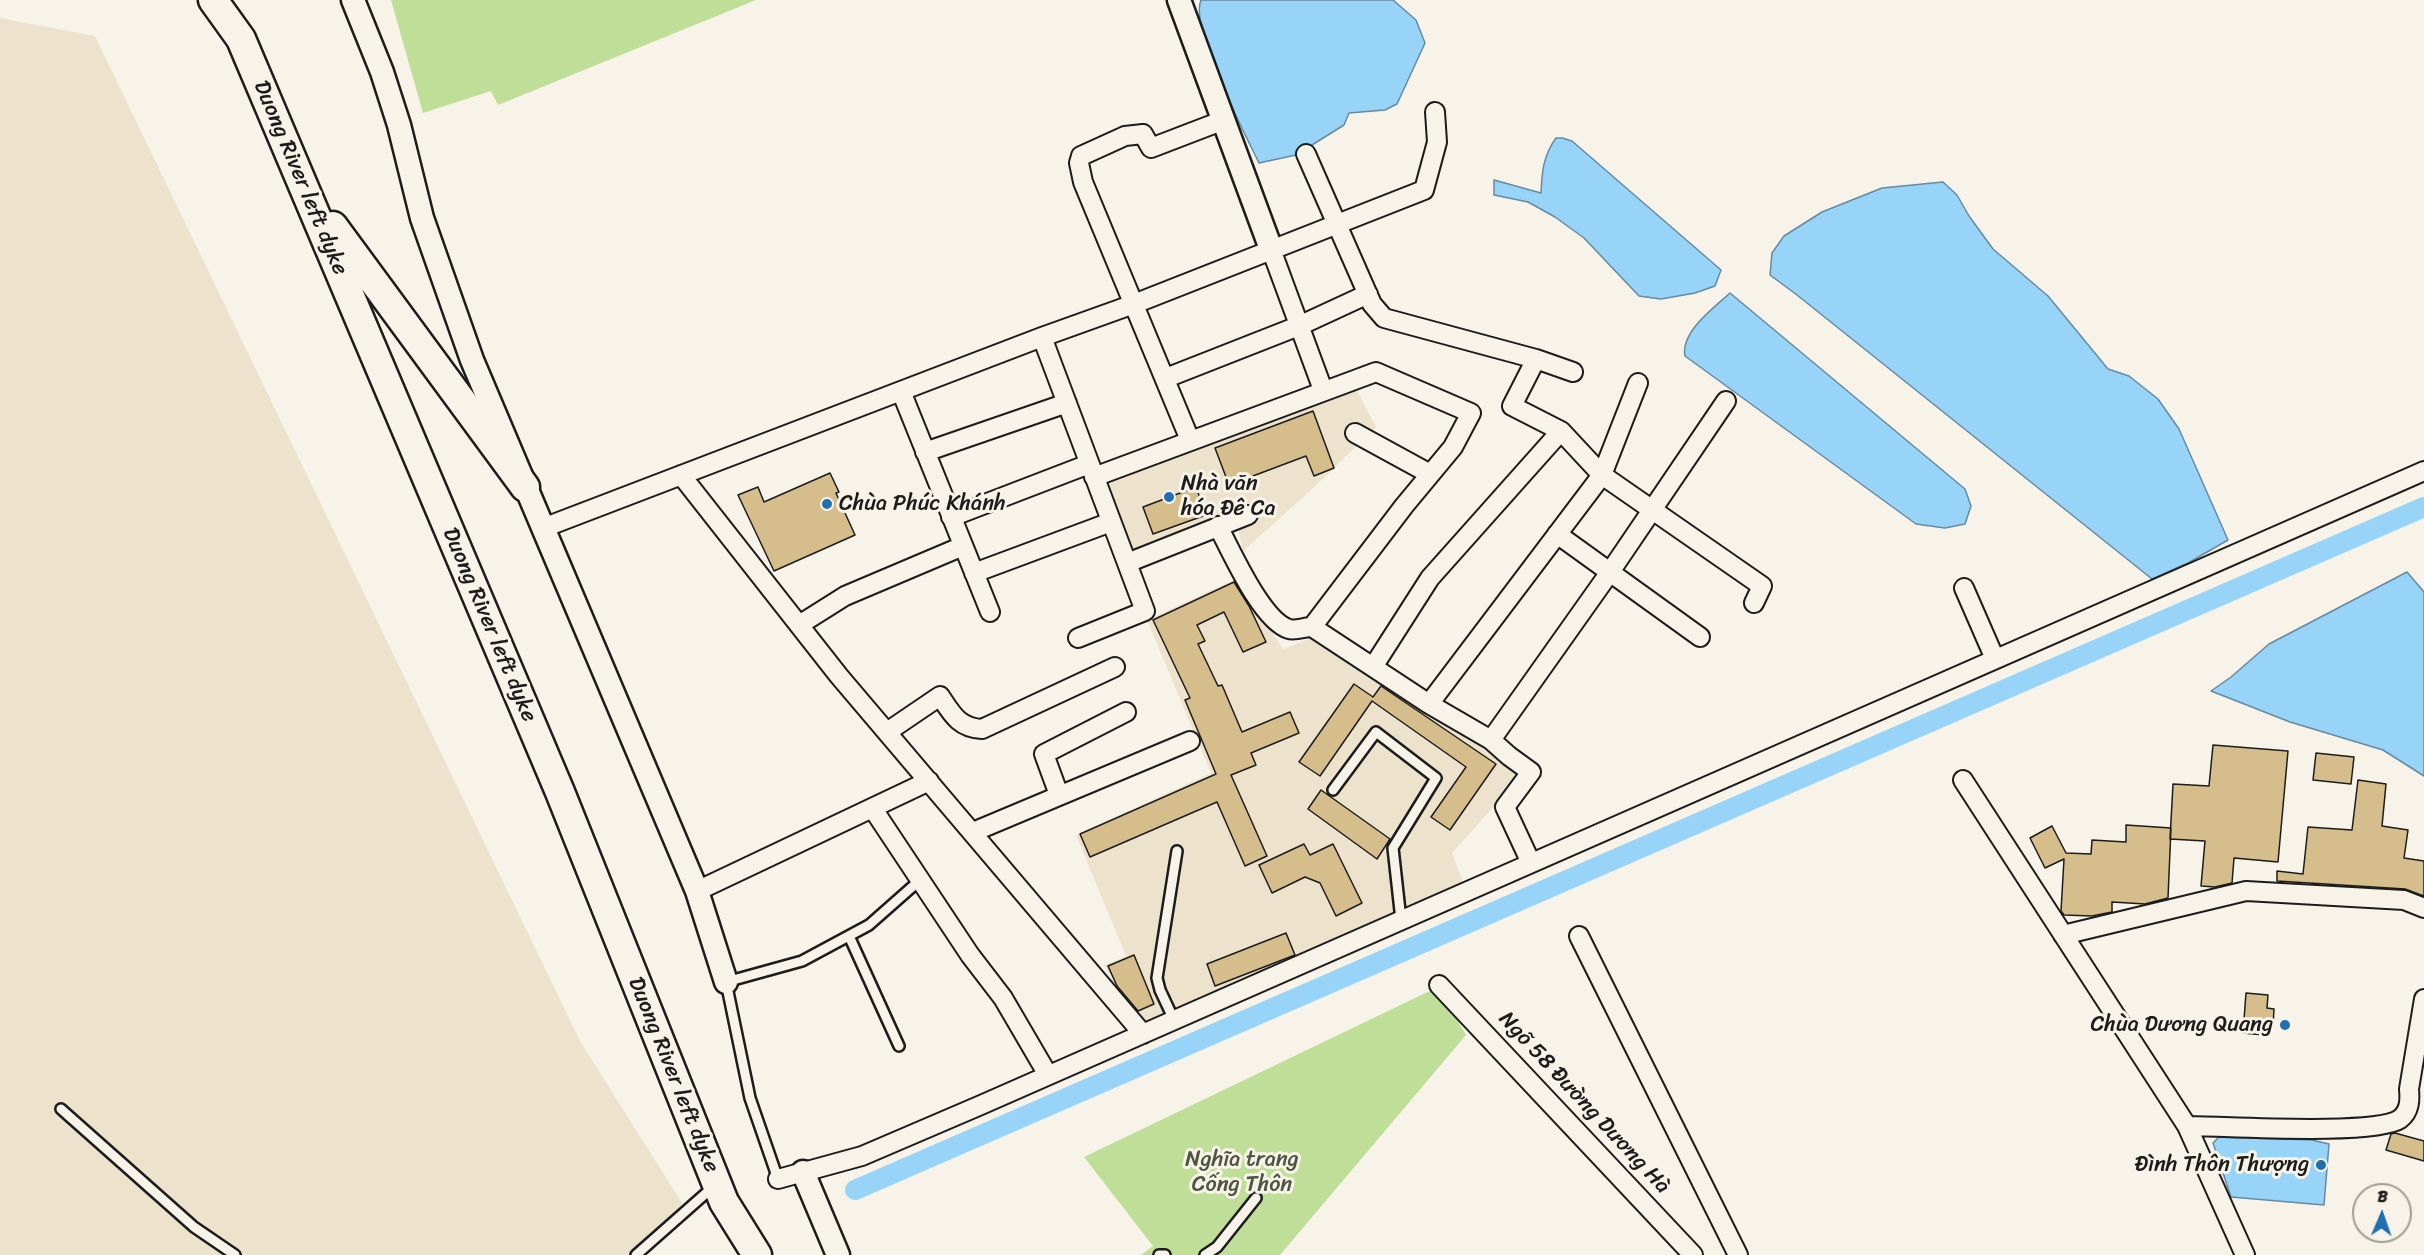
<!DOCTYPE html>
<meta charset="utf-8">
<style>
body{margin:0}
#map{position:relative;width:2424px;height:1255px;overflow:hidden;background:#f7f3e8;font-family:Sriracha,sans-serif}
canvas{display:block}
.north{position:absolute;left:2352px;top:1183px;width:60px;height:60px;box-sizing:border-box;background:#f7f3e8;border:2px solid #9f9d96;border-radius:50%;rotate:2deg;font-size:16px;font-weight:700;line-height:24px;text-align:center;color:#1c1c1c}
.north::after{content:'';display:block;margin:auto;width:21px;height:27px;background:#1f6fb2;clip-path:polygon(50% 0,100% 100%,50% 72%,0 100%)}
</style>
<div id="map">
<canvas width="2424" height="1255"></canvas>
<div class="north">B</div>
</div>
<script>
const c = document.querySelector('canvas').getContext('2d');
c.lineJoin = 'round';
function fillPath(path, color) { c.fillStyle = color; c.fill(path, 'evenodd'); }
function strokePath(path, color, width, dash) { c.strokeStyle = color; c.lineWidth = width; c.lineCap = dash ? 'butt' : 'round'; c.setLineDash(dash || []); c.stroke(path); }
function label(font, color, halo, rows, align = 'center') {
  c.font = font + ' Sriracha,sans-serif'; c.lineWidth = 6; c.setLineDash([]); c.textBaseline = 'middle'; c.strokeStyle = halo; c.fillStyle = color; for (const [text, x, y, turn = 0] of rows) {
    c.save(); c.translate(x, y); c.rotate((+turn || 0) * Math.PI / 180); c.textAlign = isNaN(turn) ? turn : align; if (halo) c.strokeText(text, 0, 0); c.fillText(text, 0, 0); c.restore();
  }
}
fillPath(new Path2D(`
 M0,18L95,36L580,1041L682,1203L645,1255H0Z
 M1355,387L1376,427L1311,490L1243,551L1234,511L1130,551L1104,483Z
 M1238,578L1283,649L1314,637L1523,774L1452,853L1466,890L1134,1028L1105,965L1126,956L1076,835L1211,773L1147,620Z`), '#ede3cc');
fillPath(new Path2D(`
 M391,0H756L498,105L491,91L423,113Z
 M1438,987L1466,1035L1280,1255H1141L1153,1246L1084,1157Z`), '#bfdf98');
const water = new Path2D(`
 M1201,0H1393L1416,20L1425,43L1397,104L1385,110L1349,113L1344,125L1296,155L1259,163C1245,134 1189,27 1201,0Z
 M1556,138H1562L1572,141L1721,270L1715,286L1695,293L1661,299L1639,296L1584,238L1555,217L1528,202L1494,195V180L1541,193C1542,172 1543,156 1556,138Z
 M1943,182L1957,195L1969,216L1993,249L2048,296L2108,369L2129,376L2158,399L2179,429L2228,540L2188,563L2152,579L1797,295L1770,275L1772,253L1784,236L1822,212L1882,188Z
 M1730,293L1965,489L1971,506L1965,524L1945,528L1916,524L1685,356C1680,332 1715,307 1730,293Z
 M2407,572L2424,592V776L2383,750L2290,722L2211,691L2231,677L2269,644Z
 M2219,1137L2312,1140L2329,1144L2324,1205L2231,1197L2213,1143Z`);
fillPath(water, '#97d4f8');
strokePath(water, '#668aa0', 1.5);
strokePath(new Path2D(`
 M855,1190L2424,507`), '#97d4f8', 20);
const building = new Path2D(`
 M1313,411L1334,468L1314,476L1306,456L1229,485L1215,448Z
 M830,473L839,492L836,493L855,535L774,571L738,495L758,487L764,502Z
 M1196,487L1206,515L1153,534L1143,507Z
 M1234,582L1249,606L1266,642L1243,652L1224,612L1197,625L1205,641L1198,644L1218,686L1222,685L1242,732L1290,712L1299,733L1251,753L1256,765L1231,775L1267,856L1245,866L1217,802L1090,857L1080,834L1216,774L1185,700L1190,698L1153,620Z
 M1354,684L1373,697L1381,686L1496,764L1450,830L1431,817L1466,767L1372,701L1320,776L1299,762Z
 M2213,745L2288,751L2278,862L2234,858L2232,883L2215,887L2201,886L2205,841L2170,839L2173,784L2209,786Z
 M2316,753L2354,757L2351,784L2313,780Z
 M2358,780L2386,784L2382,826L2408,830L2404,858L2424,861V896L2405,889L2277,881V871L2303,874L2308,827L2352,830Z
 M1321,790L1390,839L1377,859L1308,809Z
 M2126,825L2171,828L2168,898L2145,904L2112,902V912L2092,916L2064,915L2061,911L2064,859L2045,868L2030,838L2052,826L2066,853L2091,854L2092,840L2126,842Z
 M1304,844L1310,855L1333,844L1362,903L1336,916L1320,883L1305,877L1272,893L1259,865Z
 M1286,933L1295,955L1215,986L1207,964Z
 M1134,955L1154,1004L1138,1011L1117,986L1108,966Z
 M2246,993L2268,995L2267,1008L2274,1009L2273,1026L2265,1025L2264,1035L2243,1033Z
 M2395,1133L2424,1141V1161L2386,1150L2391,1134Z`);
fillPath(building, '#d5bd8c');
strokePath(building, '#1c1c1c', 1.5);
const service = new Path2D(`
 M1333,790L1376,732L1436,778L1393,848L1401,920
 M849,936L899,1046
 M1174,1020L1160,990L1157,978L1177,851
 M61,1109L194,1227L235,1255
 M778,1179L750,1098L726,982L802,961L869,925L920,880
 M636,1255L713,1187
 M1159,1255H1165
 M1205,1255L1217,1247L1256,1198`);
const minor = new Path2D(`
 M1306,154L1372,304L1384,318L1536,359L1573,372
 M1271,249L1323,390
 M1042,337L1145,611L1078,638
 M1536,359L1512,406L1561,431L1602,475L1762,586L1754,603
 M1166,378L1301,325L1368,294
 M901,391L990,612
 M1355,433L1430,474
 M1190,440L1083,182L1079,163L1081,156L1125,136L1143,134L1151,148L1224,120
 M925,452L1067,403
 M681,475L839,676L1143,1034
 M1094,477L1376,372L1471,413L1453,447L1404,506L1312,627
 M951,517L1089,464
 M1218,526C1231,551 1262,621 1289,629C1295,631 1305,627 1312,627L1429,704L1491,740L1509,756L1531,772L1505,807L1531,863
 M543,528L1042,337L1134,304L1424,190L1437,142L1435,112
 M1557,534L1700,637
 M1127,563L1248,515
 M974,573L1111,522
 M1964,588L1995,659
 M799,625L845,596L963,546
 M1373,667L1430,578L1561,431
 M1429,704L1602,475L1638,383
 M887,732L940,696C952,714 959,728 982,729L1115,667
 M1491,740L1610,572L1726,401
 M1963,780L2187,1126L2245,1255
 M1059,795L1044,754L1126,712
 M873,809L970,955L1003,998L1048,1075
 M973,832L1190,741
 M697,891L929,781
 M2063,935L2246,891L2404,900L2424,908
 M1579,936L1738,1255
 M1439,985L1693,1255
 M2187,1126C2225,1126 2374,1136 2400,1119C2410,1111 2410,1100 2409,1089L2424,999
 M778,1179L862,1156L981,1105L2424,471`);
const tertiary = new Path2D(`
 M353,0L382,72L399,125L422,218L472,360L697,891L726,982
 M1179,0L1271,249
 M803,1172L838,1255`);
const primary = new Path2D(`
 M213,0L241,39L560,792L724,1202L757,1255
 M333,226L525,487`);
strokePath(service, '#1c1c1c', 14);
strokePath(minor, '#1c1c1c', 22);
strokePath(tertiary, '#1c1c1c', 27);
strokePath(primary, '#1c1c1c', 33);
strokePath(service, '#f7f3e8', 9);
strokePath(minor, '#f7f3e8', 18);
strokePath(tertiary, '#f7f3e8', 22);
strokePath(primary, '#f7f3e8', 28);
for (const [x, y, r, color] of [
 [1169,497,6,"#1f6fb2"],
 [827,504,6,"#1f6fb2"],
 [2285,1025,6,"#1f6fb2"],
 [2321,1165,6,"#1f6fb2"]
]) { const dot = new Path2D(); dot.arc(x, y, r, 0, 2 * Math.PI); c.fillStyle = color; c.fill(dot); strokePath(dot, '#f7f3e8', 2); }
label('22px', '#1c1c1c', '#f7f3e8', [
 ["Duong River left dyke",300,178,67],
 ["Duong River left dyke",489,625,67],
 ["Duong River left dyke",673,1075,68],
 ["Ngõ 58 Đường Dương Hà",1584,1103,47]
]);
label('22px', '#1c1c1c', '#f7f3e8', [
 ["Nhà văn",1181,484],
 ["hóa Đê Ca",1181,509],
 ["Chùa Phúc Khánh",839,504],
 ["Chùa Dương Quang",2273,1025,"right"],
 ["Đình Thôn Thượng",2309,1165,"right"]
], 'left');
label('22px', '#4d5641', '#f7f3e8', [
 ["Nghĩa trang",1242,1160],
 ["Cống Thôn",1242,1185]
]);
</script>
